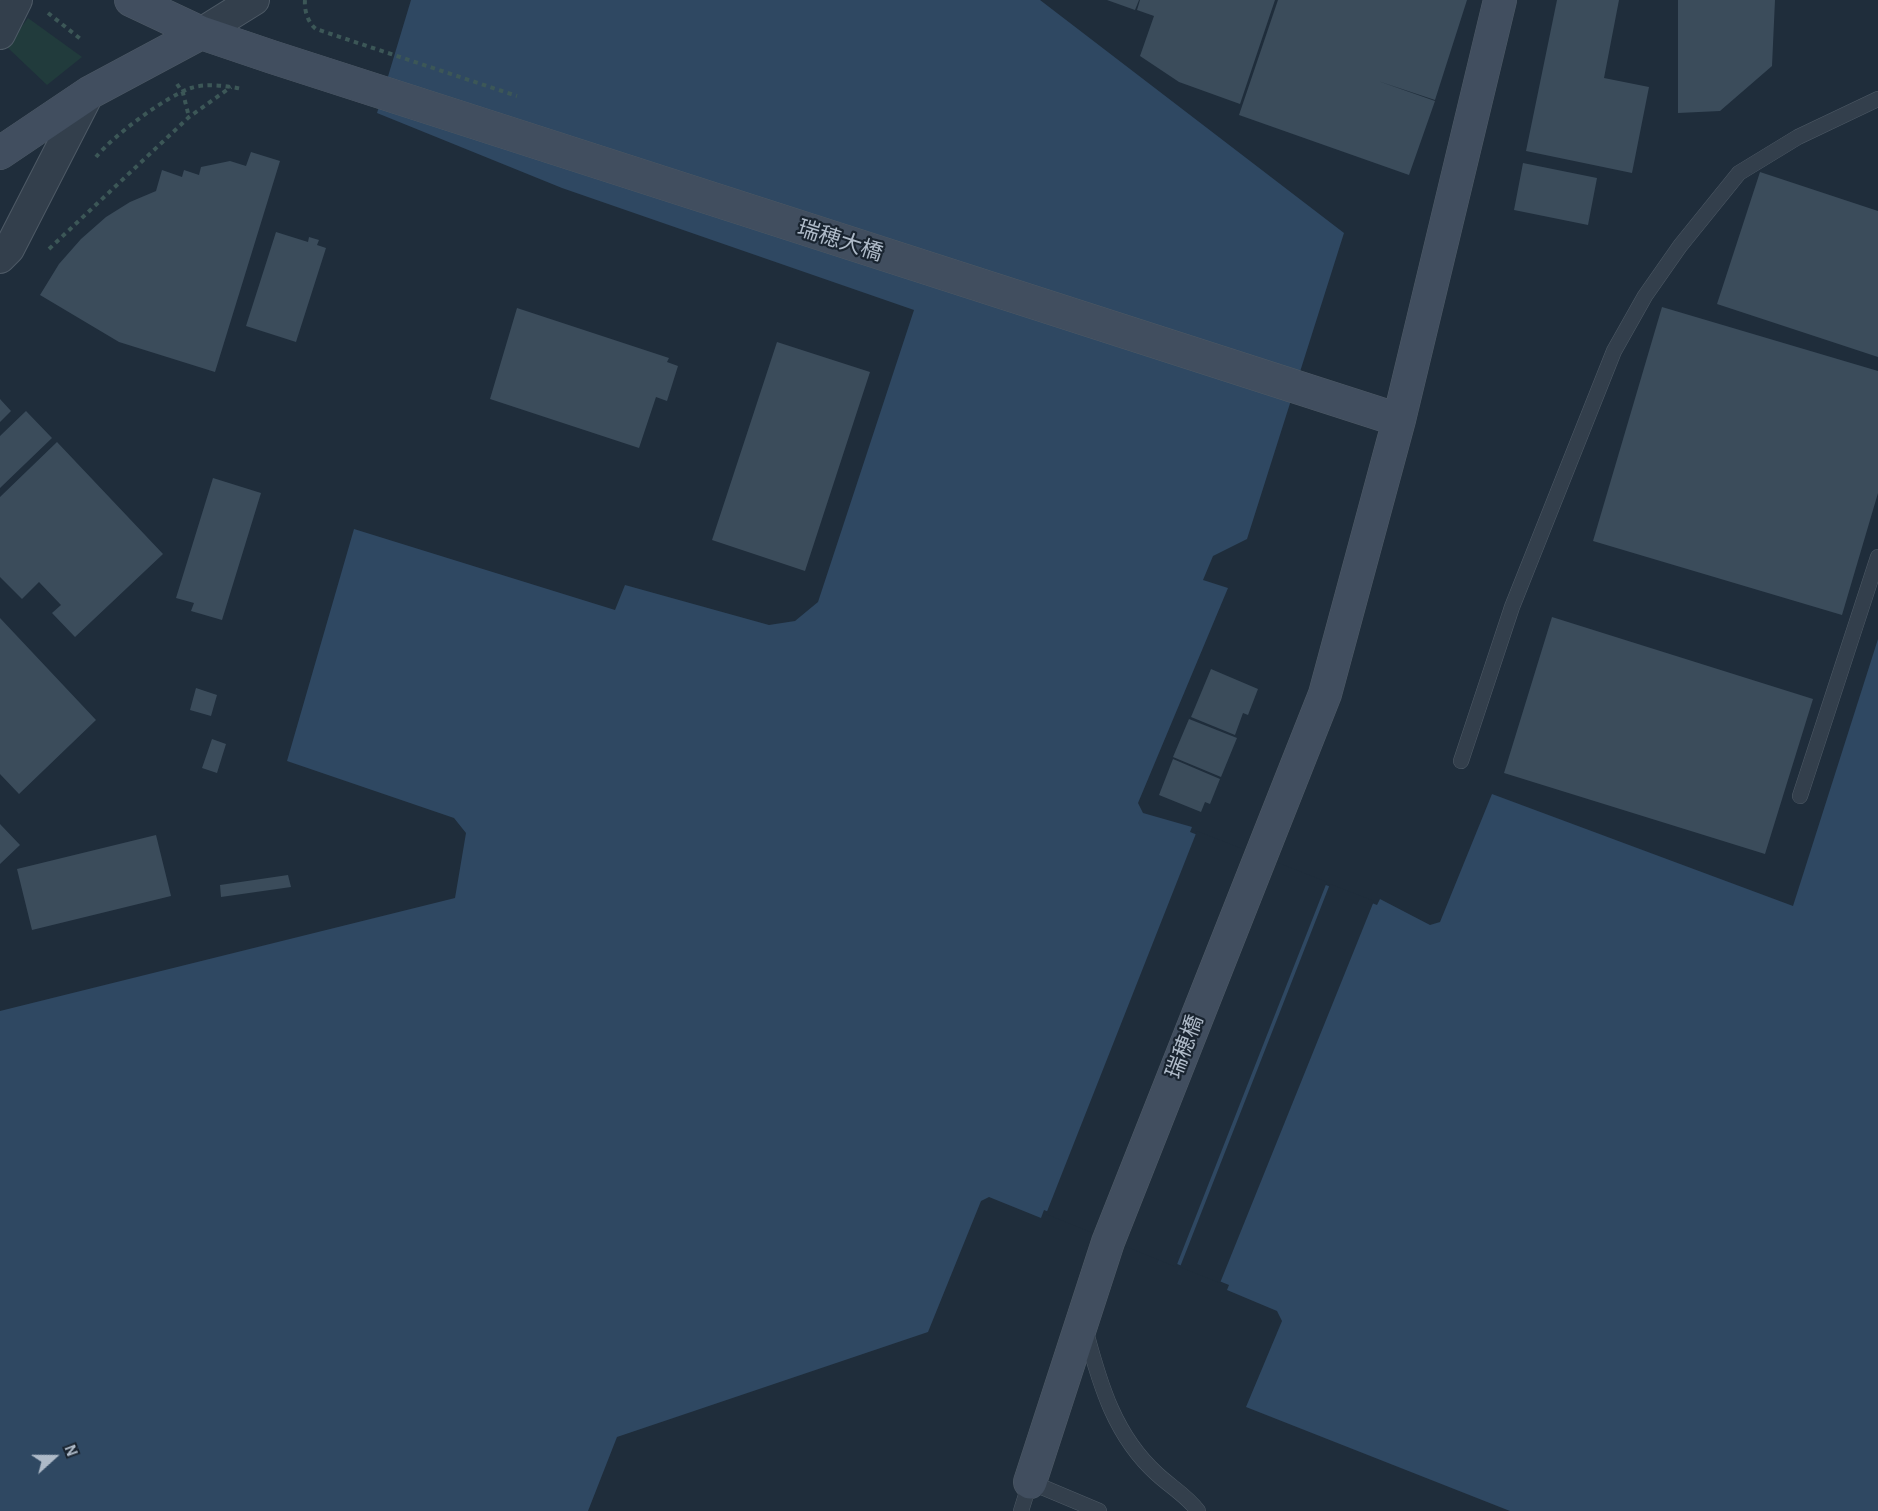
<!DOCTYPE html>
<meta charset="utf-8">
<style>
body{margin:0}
#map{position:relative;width:1878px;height:1511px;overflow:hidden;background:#1f2d3b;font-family:"Alegreya Sans",sans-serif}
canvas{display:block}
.north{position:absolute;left:24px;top:1427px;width:60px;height:60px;-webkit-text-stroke:4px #192430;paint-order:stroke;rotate:69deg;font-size:16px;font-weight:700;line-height:24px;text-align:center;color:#aebac8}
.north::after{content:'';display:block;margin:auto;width:21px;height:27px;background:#aebac8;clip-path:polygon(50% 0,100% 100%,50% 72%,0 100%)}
</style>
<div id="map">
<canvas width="1878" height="1511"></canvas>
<div class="north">N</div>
</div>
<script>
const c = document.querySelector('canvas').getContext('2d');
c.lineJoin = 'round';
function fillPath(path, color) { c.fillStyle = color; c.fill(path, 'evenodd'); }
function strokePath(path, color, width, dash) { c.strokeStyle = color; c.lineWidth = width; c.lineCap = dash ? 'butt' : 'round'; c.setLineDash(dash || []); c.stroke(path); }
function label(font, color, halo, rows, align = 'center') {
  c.font = font + ' "Alegreya Sans","Noto Sans JP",sans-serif'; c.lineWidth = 4.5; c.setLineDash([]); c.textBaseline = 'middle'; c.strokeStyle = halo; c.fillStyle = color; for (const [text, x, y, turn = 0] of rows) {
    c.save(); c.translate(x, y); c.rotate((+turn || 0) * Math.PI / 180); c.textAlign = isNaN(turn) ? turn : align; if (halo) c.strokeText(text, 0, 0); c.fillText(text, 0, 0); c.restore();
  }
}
fillPath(new Path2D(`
 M28,18L82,57L47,85L7,47Z`), '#213b3c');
fillPath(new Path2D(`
 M411,0H1040L1344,233L1247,539L1213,556L1203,580L1228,588L1138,803L1143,813L1192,827L1190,832L1377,905L1380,899L1430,925L1440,922L1492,794L1793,906L1878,639V1511H1510L1246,1407L1282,1321L1277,1311L1227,1290L1229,1285L1044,1210L1041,1218L989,1197L981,1201L928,1332L617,1437L588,1511H0V1011L455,898L466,833L454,818L287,761L354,529L615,610L625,585L769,625L795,621L818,602L914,310L562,188L377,113Z`), '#2f4862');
fillPath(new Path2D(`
 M1197,831L1327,882L1176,1267L1046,1214Z
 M1330,884L1374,901L1220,1283L1180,1267Z`), '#1f2d3b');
fillPath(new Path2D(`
 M1107,0H1139L1135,10Z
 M1140,0H1275L1240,104L1179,82L1140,56L1154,16L1137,10Z
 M1278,0H1467L1435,100L1378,81L1435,101L1409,175L1239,115Z
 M1557,0H1619L1604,78L1649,87L1632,173L1526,151Z
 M1678,0H1775L1772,66L1720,111L1678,113Z
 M251,152L280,161L215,372L119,342L40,295L59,264L81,239L106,217L130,202L156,191L162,170L182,177L184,170L199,175L201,167L230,161L246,166Z
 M1523,163L1597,178L1588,225L1514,210Z
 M1760,172L1878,211V357L1717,304Z
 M276,232L308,242L309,237L319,240L317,245L326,248L296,342L246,326Z
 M1662,307L1878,371V493L1842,615L1593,541Z
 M517,308L669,358L667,362L678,366L667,401L656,397L639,448L490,399Z
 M777,342L870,372L805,571L712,540Z
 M0,399L11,411L0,422Z
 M26,411L52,438L0,488V436Z
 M57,442L163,554L75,637L52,613L61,605L39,582L22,599L0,577V497Z
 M213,478L261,493L222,620L191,611L194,603L176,598Z
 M1552,617L1813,699L1765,854L1504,773Z
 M0,618L96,720L19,794L0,774Z
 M1211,669L1258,689L1248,715L1243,713L1235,735L1191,717Z
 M196,688L217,695L211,716L190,710Z
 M1189,719L1237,738L1221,777L1173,757Z
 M212,739L226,744L217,773L202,768Z
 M1173,759L1220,779L1210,804L1205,802L1201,812L1159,795Z
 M0,824L20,845L0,864Z
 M156,835L171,896L32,930L17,869Z
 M288,875L291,887L221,897L220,885Z`), '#3b4c5b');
const lane = new Path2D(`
 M1461,761L1512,607L1614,351L1645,296L1680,246L1739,173L1798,137L1878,99
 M1800,796L1878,557
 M1086,1332C1100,1385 1115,1436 1157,1474C1171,1487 1187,1496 1198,1511
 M1021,1511L1030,1482L1099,1511`);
const street = new Path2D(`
 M201,33L254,0
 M0,34L17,0
 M0,258L9,249L89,93`);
const secondary = new Path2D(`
 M131,0L201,33L272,57L1399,420
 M0,153L89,93L201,33
 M1030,1482L1108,1242L1325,694L1399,420L1500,0`);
strokePath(lane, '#4e5a66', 16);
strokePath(street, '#4e5a66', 32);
strokePath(secondary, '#4e5a66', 34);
strokePath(new Path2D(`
 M305,0C304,10 308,23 316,29L517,96
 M48,13L83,41
 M177,84L183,93L189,117
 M96,157C114,135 165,97 191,88C205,83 228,86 242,89
 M49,249L189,117L231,87`), '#3c5757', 4, [4.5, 4.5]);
strokePath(lane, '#333f4c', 15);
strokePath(street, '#333f4c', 30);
strokePath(secondary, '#414e5f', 33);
label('22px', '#aebac8', '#192430', [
 ["瑞穂大橋",840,241,18],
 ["瑞穂橋",1185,1047,-69]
]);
</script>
